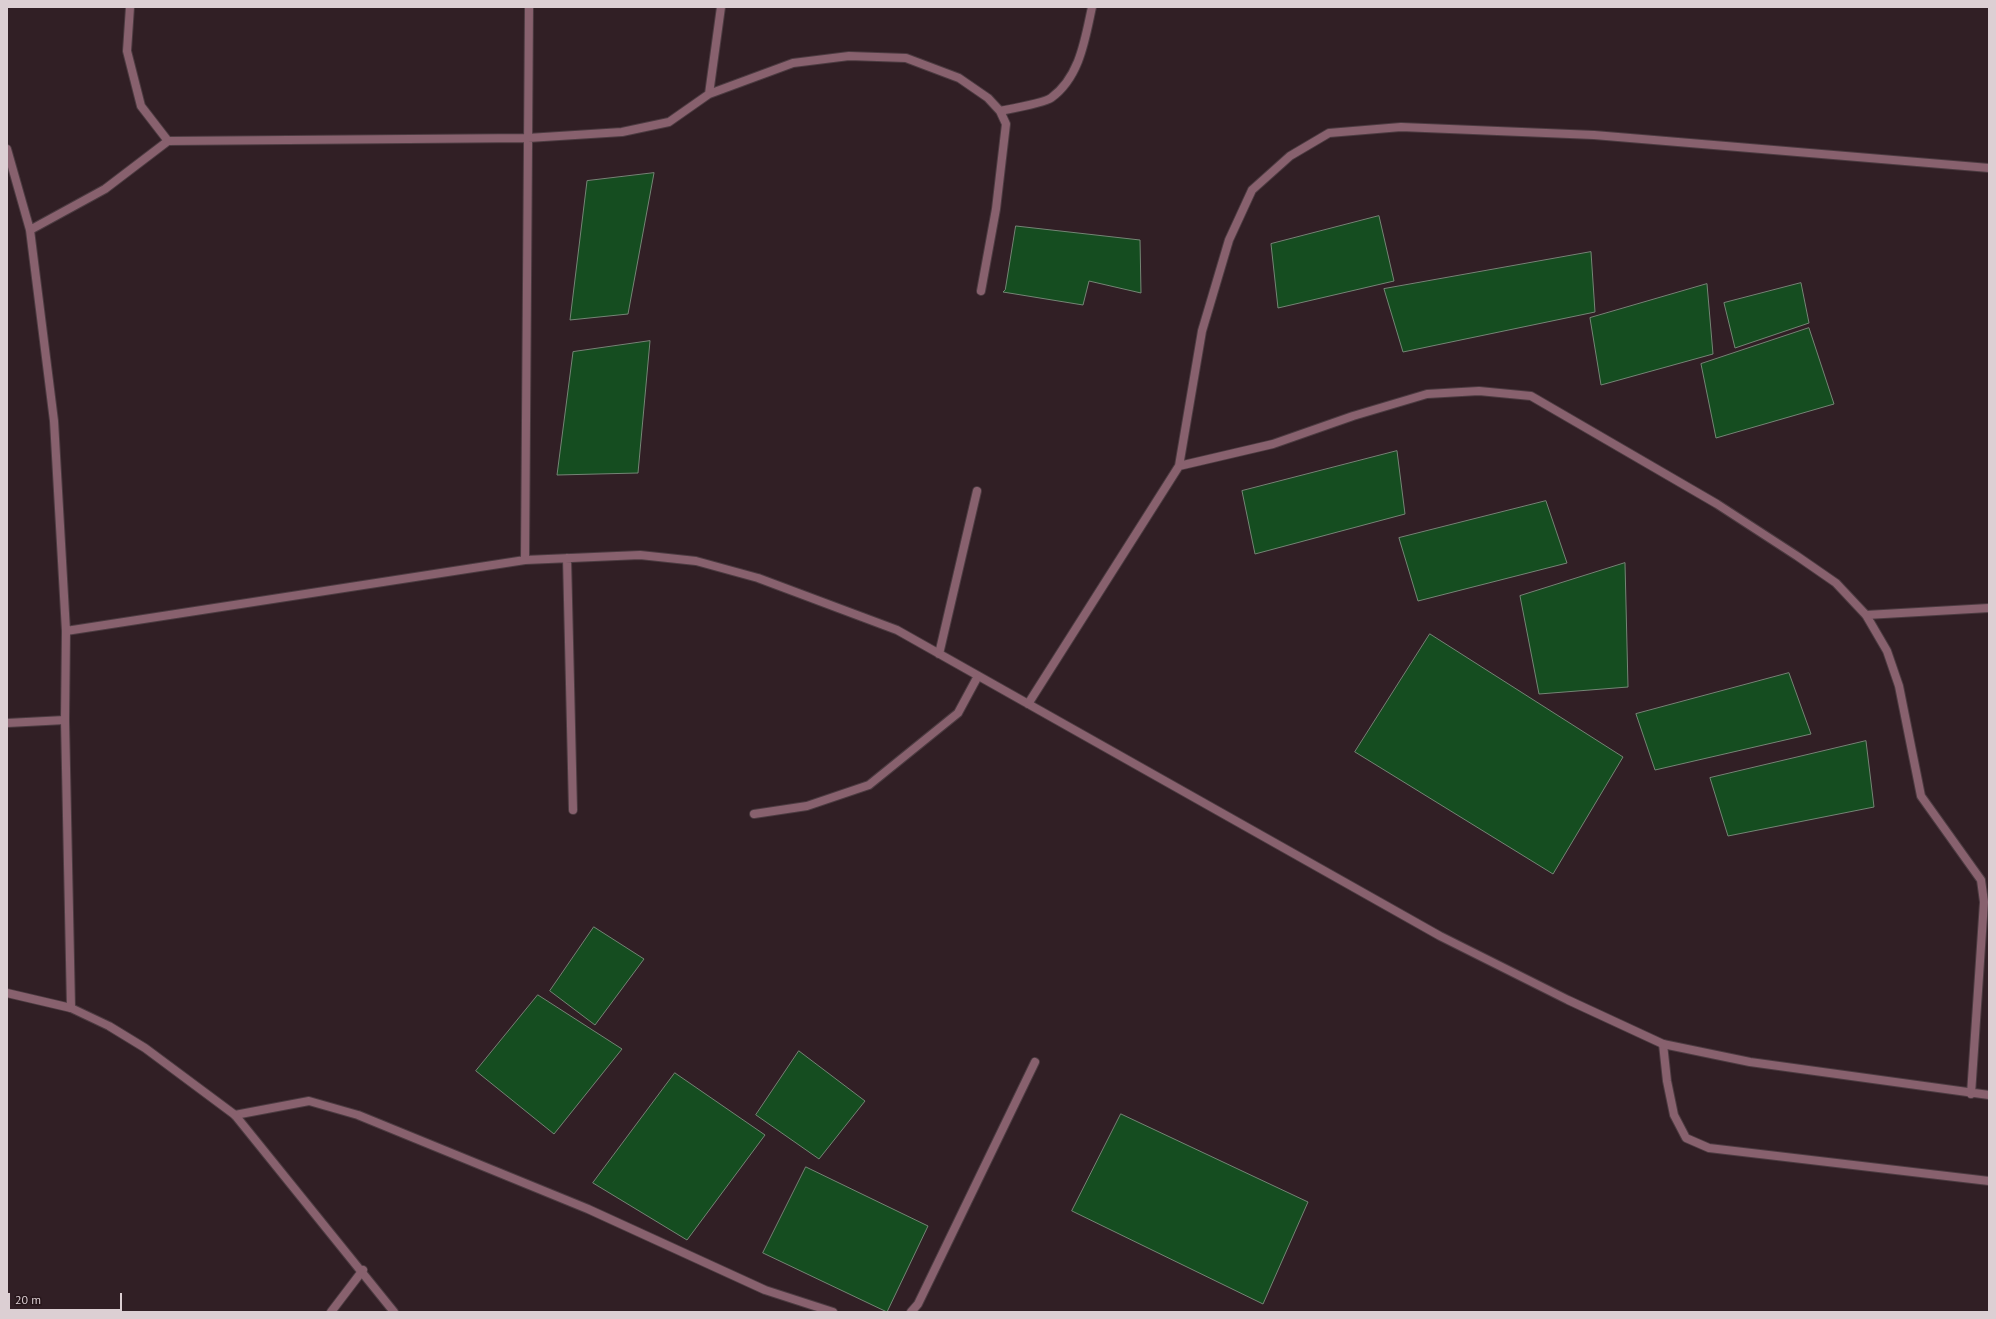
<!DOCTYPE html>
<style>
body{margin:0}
#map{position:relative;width:1996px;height:1319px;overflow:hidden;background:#311f25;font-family:"PT Sans",sans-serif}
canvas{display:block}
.frame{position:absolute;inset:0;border:8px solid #dccfd3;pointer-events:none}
.scale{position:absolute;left:8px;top:1293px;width:114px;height:18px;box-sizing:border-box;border:2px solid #dccfd3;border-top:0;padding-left:5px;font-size:12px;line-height:14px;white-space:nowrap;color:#dccfd3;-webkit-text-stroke:3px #27161b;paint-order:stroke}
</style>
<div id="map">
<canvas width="1996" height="1319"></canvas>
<div class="frame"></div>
<div class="scale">20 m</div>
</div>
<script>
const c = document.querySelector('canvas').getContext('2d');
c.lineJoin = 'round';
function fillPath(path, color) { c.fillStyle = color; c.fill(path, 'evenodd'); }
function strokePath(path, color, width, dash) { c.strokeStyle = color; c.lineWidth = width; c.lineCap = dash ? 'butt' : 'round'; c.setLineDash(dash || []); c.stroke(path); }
const building = new Path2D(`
 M654,173L628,314L570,320L587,181Z
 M1379,216L1394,281L1278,308L1271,244Z
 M1016,226L1140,240L1141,293L1089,281L1083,305L1003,292L1005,290Z
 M1591,252L1595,312L1403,352L1384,289Z
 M1801,283L1809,323L1735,348L1724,303Z
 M1707,284L1713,354L1601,385L1590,318Z
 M1809,328L1834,404L1716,438L1701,364Z
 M650,341L638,473L557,475L573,352Z
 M1397,451L1405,514L1255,554L1242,491Z
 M1546,501L1567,563L1418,601L1399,538Z
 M1625,563L1628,687L1539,694L1520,596Z
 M1430,634L1623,757L1553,874L1355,752Z
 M1789,673L1811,734L1655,770L1636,714Z
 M1866,741L1874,807L1728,836L1710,778Z
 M594,927L644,959L595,1025L550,991Z
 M538,995L622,1049L554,1134L476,1071Z
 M799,1051L865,1101L819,1159L756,1115Z
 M675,1073L765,1135L687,1240L593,1183Z
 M1121,1114L1308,1202L1263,1304L1072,1211Z
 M806,1167L928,1226L887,1312L763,1253Z`);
fillPath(building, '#154d20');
strokePath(building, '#748575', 1);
const service = new Path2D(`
 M7,723L65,720
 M1663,1044L1667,1081L1674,1115L1686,1138L1709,1148L1989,1181
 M235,1115L309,1101L358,1115L588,1209L765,1290L833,1312
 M911,1312L918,1304L1035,1062`);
const minor = new Path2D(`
 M130,7L127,51L141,106L168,141
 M709,94L793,63L849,56L906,58L959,78L988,98L1000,111L1006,124L996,209L981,291
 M1000,111C1010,109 1044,103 1051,98C1080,77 1085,39 1092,7
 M7,149L30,230L54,421L66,631L65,720L71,1008
 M30,230L105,189L168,141L528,138L622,132L669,122L709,94L721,7
 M1179,466L1202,331L1229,240L1252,190L1290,156L1329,133L1401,127L1594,135L1989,168
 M567,558L573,810
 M525,560L529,7
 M1866,615L1989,608
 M66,631L525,560L640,555L696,561L758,578L897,630L1440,936L1568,1000L1663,1044L1750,1062L1989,1095
 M939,654L977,491
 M1028,704L1179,466L1273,444L1353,416L1427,394L1479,391L1531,396L1717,504L1797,556L1836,583L1866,615L1887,651L1899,686L1921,796L1981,880L1984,902L1971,1094
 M754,814L807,806L869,785L958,713L978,676
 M331,1312L363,1270`);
const tertiary = new Path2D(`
 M7,993L71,1008L109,1026L145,1048L235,1115L394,1312`);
strokePath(service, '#4c3b41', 10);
strokePath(minor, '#4c3b41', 10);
strokePath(tertiary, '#4c3b41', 10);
strokePath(service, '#88616e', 8);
strokePath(minor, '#88616e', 8);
strokePath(tertiary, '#88616e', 8);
</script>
